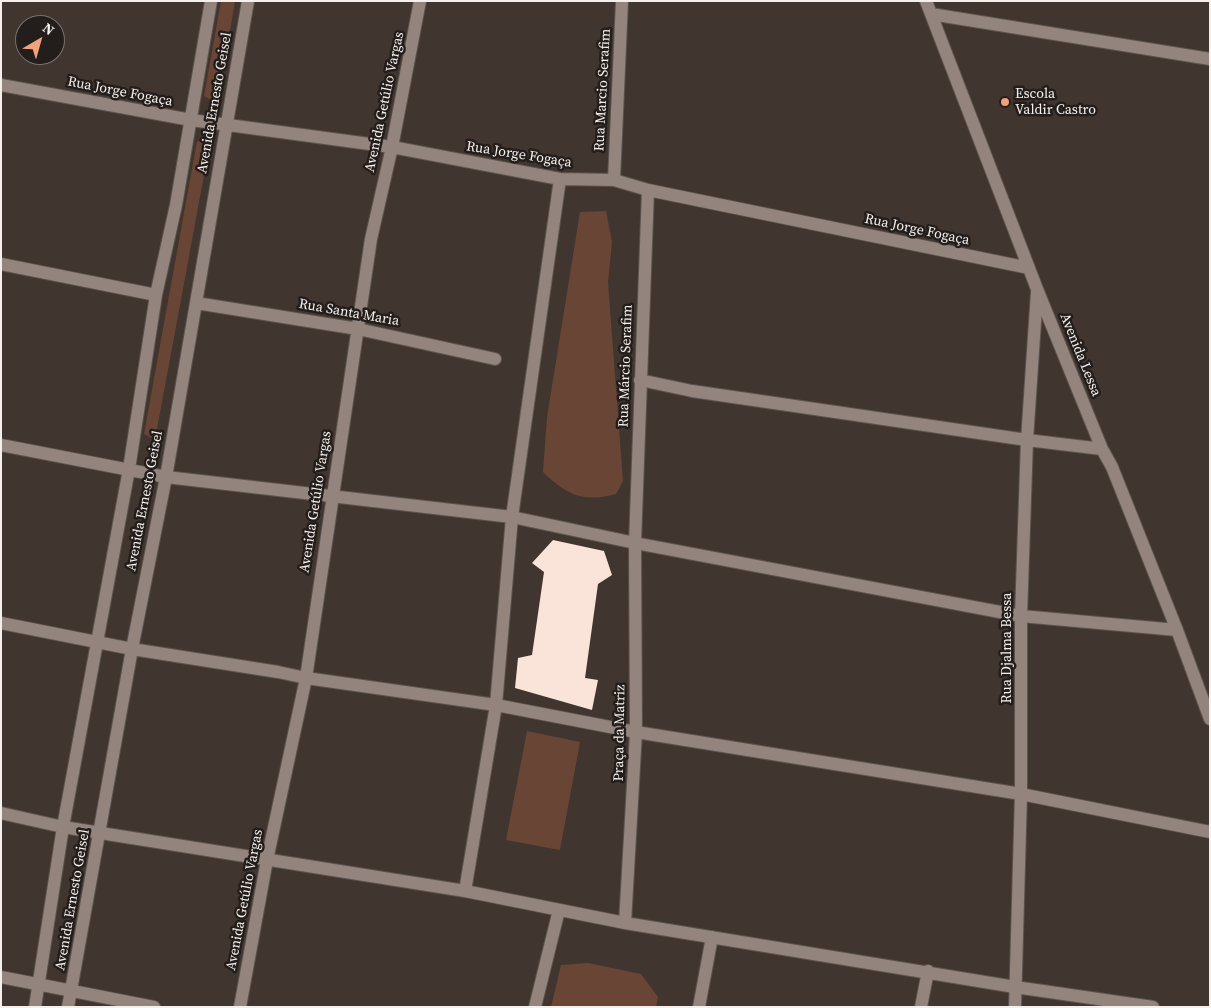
<!DOCTYPE html>
<meta charset="utf-8">
<style>
body{margin:0}
#map{position:relative;width:1211px;height:1008px;overflow:hidden;background:#41352f;font-family:"Source Serif 4",serif}
canvas{display:block}
.frame{position:absolute;inset:0;border:2px solid #f7efec;pointer-events:none}
.north{position:absolute;left:15px;top:15px;width:50px;height:50px;box-sizing:border-box;background:#231e1b;border:1px solid #78726f;border-radius:50%;rotate:38deg;font-size:14px;font-weight:700;line-height:20px;text-align:center;color:#f7efec}
.north::after{content:'';display:block;margin:auto;width:18px;height:22px;background:#f1a17c;clip-path:polygon(50% 0,100% 100%,50% 72%,0 100%)}
</style>
<div id="map">
<canvas width="1211" height="1008"></canvas>
<div class="frame"></div>
<div class="north">N</div>
</div>
<script>
const c = document.querySelector('canvas').getContext('2d');
c.lineJoin = 'round';
function fillPath(path, color) { c.fillStyle = color; c.fill(path, 'evenodd'); }
function strokePath(path, color, width, dash) { c.strokeStyle = color; c.lineWidth = width; c.lineCap = dash ? 'butt' : 'round'; c.setLineDash(dash || []); c.stroke(path); }
function label(font, color, halo, rows, align = 'center') {
  c.font = font + ' "Source Serif 4",serif'; c.lineWidth = 5; c.setLineDash([]); c.textBaseline = 'middle'; c.strokeStyle = halo; c.fillStyle = color; for (const [text, x, y, turn = 0] of rows) {
    c.save(); c.translate(x, y); c.rotate((+turn || 0) * Math.PI / 180); c.textAlign = isNaN(turn) ? turn : align; if (halo) c.strokeText(text, 0, 0); c.fillText(text, 0, 0); c.restore();
  }
}
fillPath(new Path2D(`
 M221,1H235L218,104L204,96Z
 M197,141L210,143L155,440L144,434Z
 M606,211L612,242L608,282L623,481L616,494C584,503 566,495 543,472L547,417L580,212Z
 M527,731L580,742L560,850L506,840Z
 M588,963L641,974L658,997L656,1007H551L561,965Z`), '#694535');
fillPath(new Path2D(`
 M553,540L604,551L612,575L598,584L585,678L598,680L592,710L515,688L518,658L532,655L544,572L532,563Z`), '#fae3d8');
const minor = new Path2D(`
 M926,1L1037,289L1102,449L1112,467L1177,630L1210,719
 M931,14L1210,59
 M1,85L191,120L392,147L560,179L614,180L648,190L1029,268
 M614,180L622,1
 M1,264L156,295
 M196,303L358,329L495,359
 M640,380L692,391L1027,440L1102,449
 M1,445L166,477L512,517L635,543L1021,616L1177,630
 M1,623L132,649L278,672L306,678L496,705L636,732L1021,794L1210,832
 M1,813L63,827L465,891L625,923L1015,987L1153,1007
 M465,891L496,705L512,517L560,179
 M625,923L636,732L635,543L648,190
 M1,977L154,1007
 M35,1007L63,827L129,469L156,295L176,205L211,1
 M68,1007L132,649L166,477L248,1
 M240,1007L267,860L306,678L371,239L392,147L420,1
 M535,1007L559,910
 M699,1007L712,937
 M921,1007L928,971
 M1015,1007L1021,794V616L1027,440L1037,292`);
strokePath(minor, '#5d534e', 14);
strokePath(minor, '#93847e', 12);
for (const [x, y, r, color] of [
 [1005,102,5,"#f1a17c"]
]) { const dot = new Path2D(); dot.arc(x, y, r, 0, 2 * Math.PI); c.fillStyle = color; c.fill(dot); strokePath(dot, '#231e1b', 2); }
label('14px', '#f7efec', '#231e1b', [
 ["Rua Marcio Serafim",603,90,-87],
 ["Rua Jorge Fogaça",120,92,11],
 ["Avenida Getúlio Vargas",385,102,-78],
 ["Avenida Ernesto Geisel",215,103,-80],
 ["Rua Jorge Fogaça",519,155,9],
 ["Rua Jorge Fogaça",917,230,12],
 ["Rua Santa Maria",349,313,10],
 ["Avenida Lessa",1080,355,68],
 ["Rua Márcio Serafim",626,366,-88],
 ["Avenida Ernesto Geisel",145,501,-79],
 ["Avenida Getúlio Vargas",316,502,-81],
 ["Rua Djalma Bessa",1007,648,-90],
 ["Praça da Matriz",620,733,-89],
 ["Avenida Ernesto Geisel",73,900,-80],
 ["Avenida Getúlio Vargas",245,900,-79]
]);
label('14px', '#f7efec', '#231e1b', [
 ["Escola",1015,94],
 ["Valdir Castro",1015,110]
], 'left');
</script>
